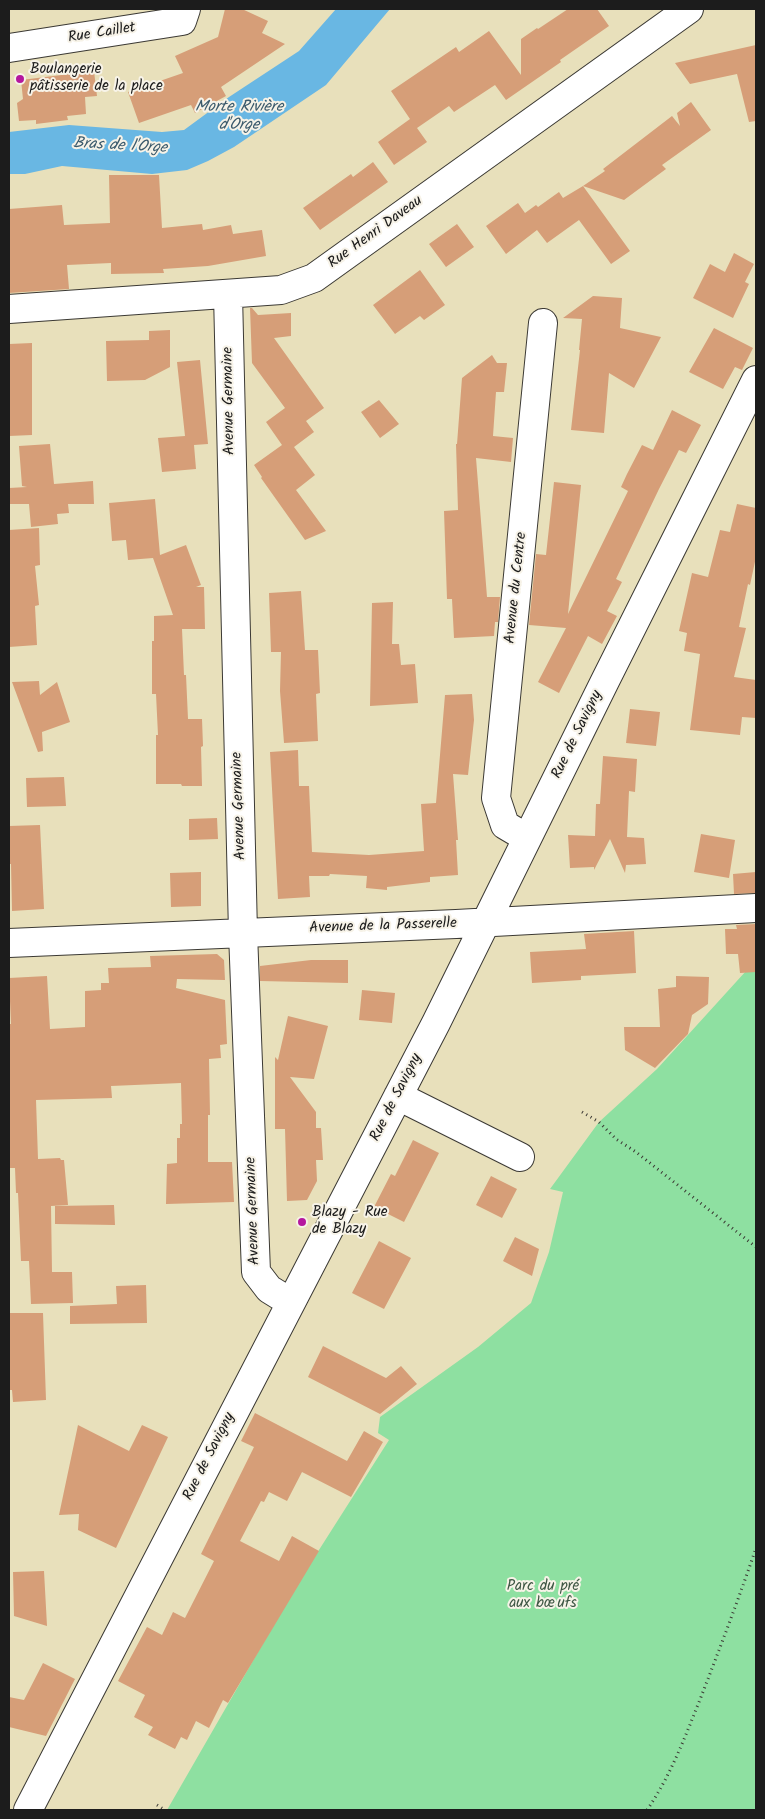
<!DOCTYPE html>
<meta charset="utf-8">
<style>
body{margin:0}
#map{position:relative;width:765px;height:1819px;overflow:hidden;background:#e8e0bb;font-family:Kalam,sans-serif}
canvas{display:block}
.frame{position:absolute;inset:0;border:10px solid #1c1c1c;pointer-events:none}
</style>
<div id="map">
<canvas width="765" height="1819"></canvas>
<div class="frame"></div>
</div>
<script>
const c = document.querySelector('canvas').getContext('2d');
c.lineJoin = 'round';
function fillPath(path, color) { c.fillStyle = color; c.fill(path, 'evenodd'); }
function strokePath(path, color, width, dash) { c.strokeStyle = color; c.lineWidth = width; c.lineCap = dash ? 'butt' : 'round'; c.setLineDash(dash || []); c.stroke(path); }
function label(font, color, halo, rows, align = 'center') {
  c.font = font + ' Kalam,sans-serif'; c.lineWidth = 4; c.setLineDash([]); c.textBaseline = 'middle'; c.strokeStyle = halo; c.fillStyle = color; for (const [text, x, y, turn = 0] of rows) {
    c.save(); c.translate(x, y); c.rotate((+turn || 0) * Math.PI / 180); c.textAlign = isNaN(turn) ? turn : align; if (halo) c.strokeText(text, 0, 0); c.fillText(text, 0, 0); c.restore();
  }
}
fillPath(new Path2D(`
 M756,960V1810H167L296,1586L389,1440L378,1433L380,1417L478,1347L531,1303L549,1252L563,1192L550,1189L599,1122L657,1069Z`), '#8ee0a1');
fillPath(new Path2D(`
 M336,9H390L326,85L234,147L208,161L187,170L152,174L62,166L25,174H9V132L69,125L162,132L184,130L229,97L299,51Z`), '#69b7e3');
fillPath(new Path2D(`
 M225,9H242L268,21L262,33L285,44L221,87L226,96L195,113L191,105L139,123L128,92L183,73L175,56L218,37Z
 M568,9H597L609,26L560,60L561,62L506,100L495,85L454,112L449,106L417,128L427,142L394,165L378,142L410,119L391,91L456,47L459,52L489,31L521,75V39L537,28L538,29Z
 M756,45V121L749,122L737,74L690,84L675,63Z
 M94,71L97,96L85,97L86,114L67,116L68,120L36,124V120L19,121L17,103L23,99L21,80Z
 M691,102L711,130L662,165L666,169L624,200L583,186L605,171L603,169L672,116L680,126L677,113Z
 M373,162L388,182L320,230L303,208L351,174L353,177Z
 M109,175H159L162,228L202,224L203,230L231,225L233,234L262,230L266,256L208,266L163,269L164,273L111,274V263L67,265L69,289L9,293V209L62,205L64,225L110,223Z
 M583,186L630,251L611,264L579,220L547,243L537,230L506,254L486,226L518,203L525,213L536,205L538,207L559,192L563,198Z
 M457,224L474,247L446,267L429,244Z
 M734,253L754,264L745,282L749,284L733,318L693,298L710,264L725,272Z
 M420,270L445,305L424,320L420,316L395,334L373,305Z
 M593,296L622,298L620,328L661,337L634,388L609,373L604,433L571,430L580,350H579L582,319L563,318Z
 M250,308H252L258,315L291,313V336L274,338L324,408L306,421L314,432L294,447L315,475L296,490L326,531L305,540L261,478L262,477L254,465L282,445L266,422L285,408L252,363Z
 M714,328L753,348L742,370L735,367L723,389L689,372Z
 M170,330V367L145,380L107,381L106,341L149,340V331Z
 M32,343V435L9,436V344Z
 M492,355L497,363H507L504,392H496L493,436L513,438L511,462L476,458L487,597H500L498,622H495L494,636L454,638L452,599H447L444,511L458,510L456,444H457L462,378Z
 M200,360L208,444L194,445L196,469L162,472L158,438L185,436L177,362Z
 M379,400L399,424L380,438L361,412Z
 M672,410L701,425L686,453L679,450L659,489L616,579L622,582L607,611L617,616L602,644L588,636L559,693L538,682L566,628L529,625L536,554L546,555L554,482L581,485L568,614L628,491L621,487L627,474L642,445L653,450Z
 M50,444L54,484L93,481L94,504H68L69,513L57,514L58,524L31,527L29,504H9V488L27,487L22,486L19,446Z
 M155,499L160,555L186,545L201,585L196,587H204L205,629H182L184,675H186L188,719H202L203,746L201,747L202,786H182L181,784H156V735H158L156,694H152V641H154V616L173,615L153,558L128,560L126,540L112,541L109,503Z
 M737,504L756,508V557L750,585L748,584L739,627L746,628L734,677L756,680V718L742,717L740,735L690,730L700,654L684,651L687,633L679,631L692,573L708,577L720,530L730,532Z
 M39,528L40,565L35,566L39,605L35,606L37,645L9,647V530Z
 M301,591L305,650H318L320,693L316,694L318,741L284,743L280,691L281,652H271L269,593Z
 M393,602L392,644H399L401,665L415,664L418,703L370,706L372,603Z
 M39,681L40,695L57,682L70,722L42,732L43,751L38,752L12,682Z
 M472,694L474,720L468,775L453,774L458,840H456L458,875L430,877V882L387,887V890L366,888L367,876L330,874L329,876H309L310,897L278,899L270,752L298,750L299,786H309L312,852L369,855L424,851L421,804L436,803L445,695Z
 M630,709L660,712L656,746L626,743Z
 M603,756L637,759L635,792L629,791L627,837L644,838L646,864L626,865L625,873L610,839L594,870V867L570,868L568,835L595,836L596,804H600Z
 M64,777L66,806L27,807L26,778Z
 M217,818L218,839L189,840V819Z
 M40,825L44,909L12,911L11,864H9V826Z
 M701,834L735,840L729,878L694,872Z
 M201,872V906L171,907L170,873Z
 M756,872V893L734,894L733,874Z
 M756,924V972L740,973L738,954H726L725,929H737L736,925Z
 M634,931L636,973L581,976V980L532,983L530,952L586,949L584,934Z
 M217,954L224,960L225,980L177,979L176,988L225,1000L227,1044L220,1045L221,1058L209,1059L210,1115H208V1162H232L234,1202L166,1204L167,1164L177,1163V1138H180V1124H182L181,1083L111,1086L112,1098L36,1100L38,1159L60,1158L61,1160H64L68,1205L51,1206L52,1272H72L73,1303L31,1304L29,1261H21L18,1193H16L15,1168H9V1024H11L9,978L47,976L50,1029L85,1027V991L101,990V983H109L108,968L151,967L150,956Z
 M311,960H348V983L260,981V966Z
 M676,976L709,977L708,1004L692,1015L688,1034L655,1068L625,1050L624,1027H660L658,989L676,987Z
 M362,990L395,993L392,1023L359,1020Z
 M288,1016L328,1026L314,1079L290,1077L316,1112V1128H321L323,1160H316L317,1181L307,1200L287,1201L285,1129H275V1057L278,1060Z
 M413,1140L439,1153L404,1222L374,1207L391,1174L395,1176Z
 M491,1176L517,1189L502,1218L476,1205Z
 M114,1205L115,1225L55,1224V1206Z
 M515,1237L539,1249L532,1276L503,1261Z
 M379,1241L411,1258L384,1309L352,1293Z
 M146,1285L147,1323L70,1324V1306L117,1304L116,1286Z
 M9,1313H43L46,1400L13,1402L12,1390H10Z
 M323,1346L386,1378L401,1366L417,1384L380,1414L308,1377Z
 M255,1413L347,1461L364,1431L383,1442L351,1497L302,1472L287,1501L269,1492L264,1502L261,1501L240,1541L279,1561L292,1536L319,1551L228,1703L223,1700L209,1728L196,1721L187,1740L181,1737L175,1749L148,1735L153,1727L134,1717L145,1695L118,1681L147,1627L162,1635L173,1612L185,1618L214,1561L201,1554L254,1447L241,1441Z
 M78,1425L129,1451L142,1425L168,1437L116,1548L78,1530L79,1514L59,1515Z
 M44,1571L47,1626L14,1616L13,1572Z
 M43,1663L75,1679L46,1736L9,1727V1697L24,1700Z`), '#d69e78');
const minor = new Path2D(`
 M9,48L182,21L186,9
 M228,294L243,933L256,1272L269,1289L290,1302
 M9,309L281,290L314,278L689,9
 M527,838L505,825L496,798L543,323
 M9,943L456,924L756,908
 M398,1096L520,1157
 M28,1810L436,1023L605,681L756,380`);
strokePath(minor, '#3b3934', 30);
strokePath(new Path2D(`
 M582,1112L599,1122L616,1139L636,1152L756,1247
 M157,1805L165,1810
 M647,1810C671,1775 685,1737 701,1697C720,1648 739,1598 756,1548`), '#3b3934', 3, [1, 4]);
strokePath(minor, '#fff', 28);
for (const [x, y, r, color] of [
 [20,79,5,"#b5179e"],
 [302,1222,5,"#b5179e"]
]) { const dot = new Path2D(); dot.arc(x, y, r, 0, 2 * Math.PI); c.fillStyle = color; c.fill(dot); strokePath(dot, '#f7f3e8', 2); }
label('15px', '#1c1c1c', '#f7f3e8', [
 ["Rue Caillet",102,34,-9],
 ["Rue Henri Daveau",376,233,-36],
 ["Avenue Germaine",230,401,-91],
 ["Avenue du Centre",517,588,-84],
 ["Rue de Savigny",578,735,-64],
 ["Avenue Germaine",240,806,-92],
 ["Avenue de la Passerelle",383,927,-2],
 ["Rue de Savigny",397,1098,-63],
 ["Avenue Germaine",254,1211,-92],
 ["Rue de Savigny",210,1457,-63]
]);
label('15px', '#1c1c1c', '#f7f3e8', [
 ["Boulangerie",30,70],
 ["pâtisserie de la place",30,87],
 ["Blazy - Rue",312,1213],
 ["de Blazy",312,1230]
], 'left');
label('15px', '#3e5744', '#f7f3e8', [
 ["Parc du pré",543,1587],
 ["aux bœufs",543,1604]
]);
label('italic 16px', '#3b5a6c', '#f7f3e8', [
 ["Morte Rivière",239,108],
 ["d'Orge",239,126],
 ["Bras de l'Orge",120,147,3]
]);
</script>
